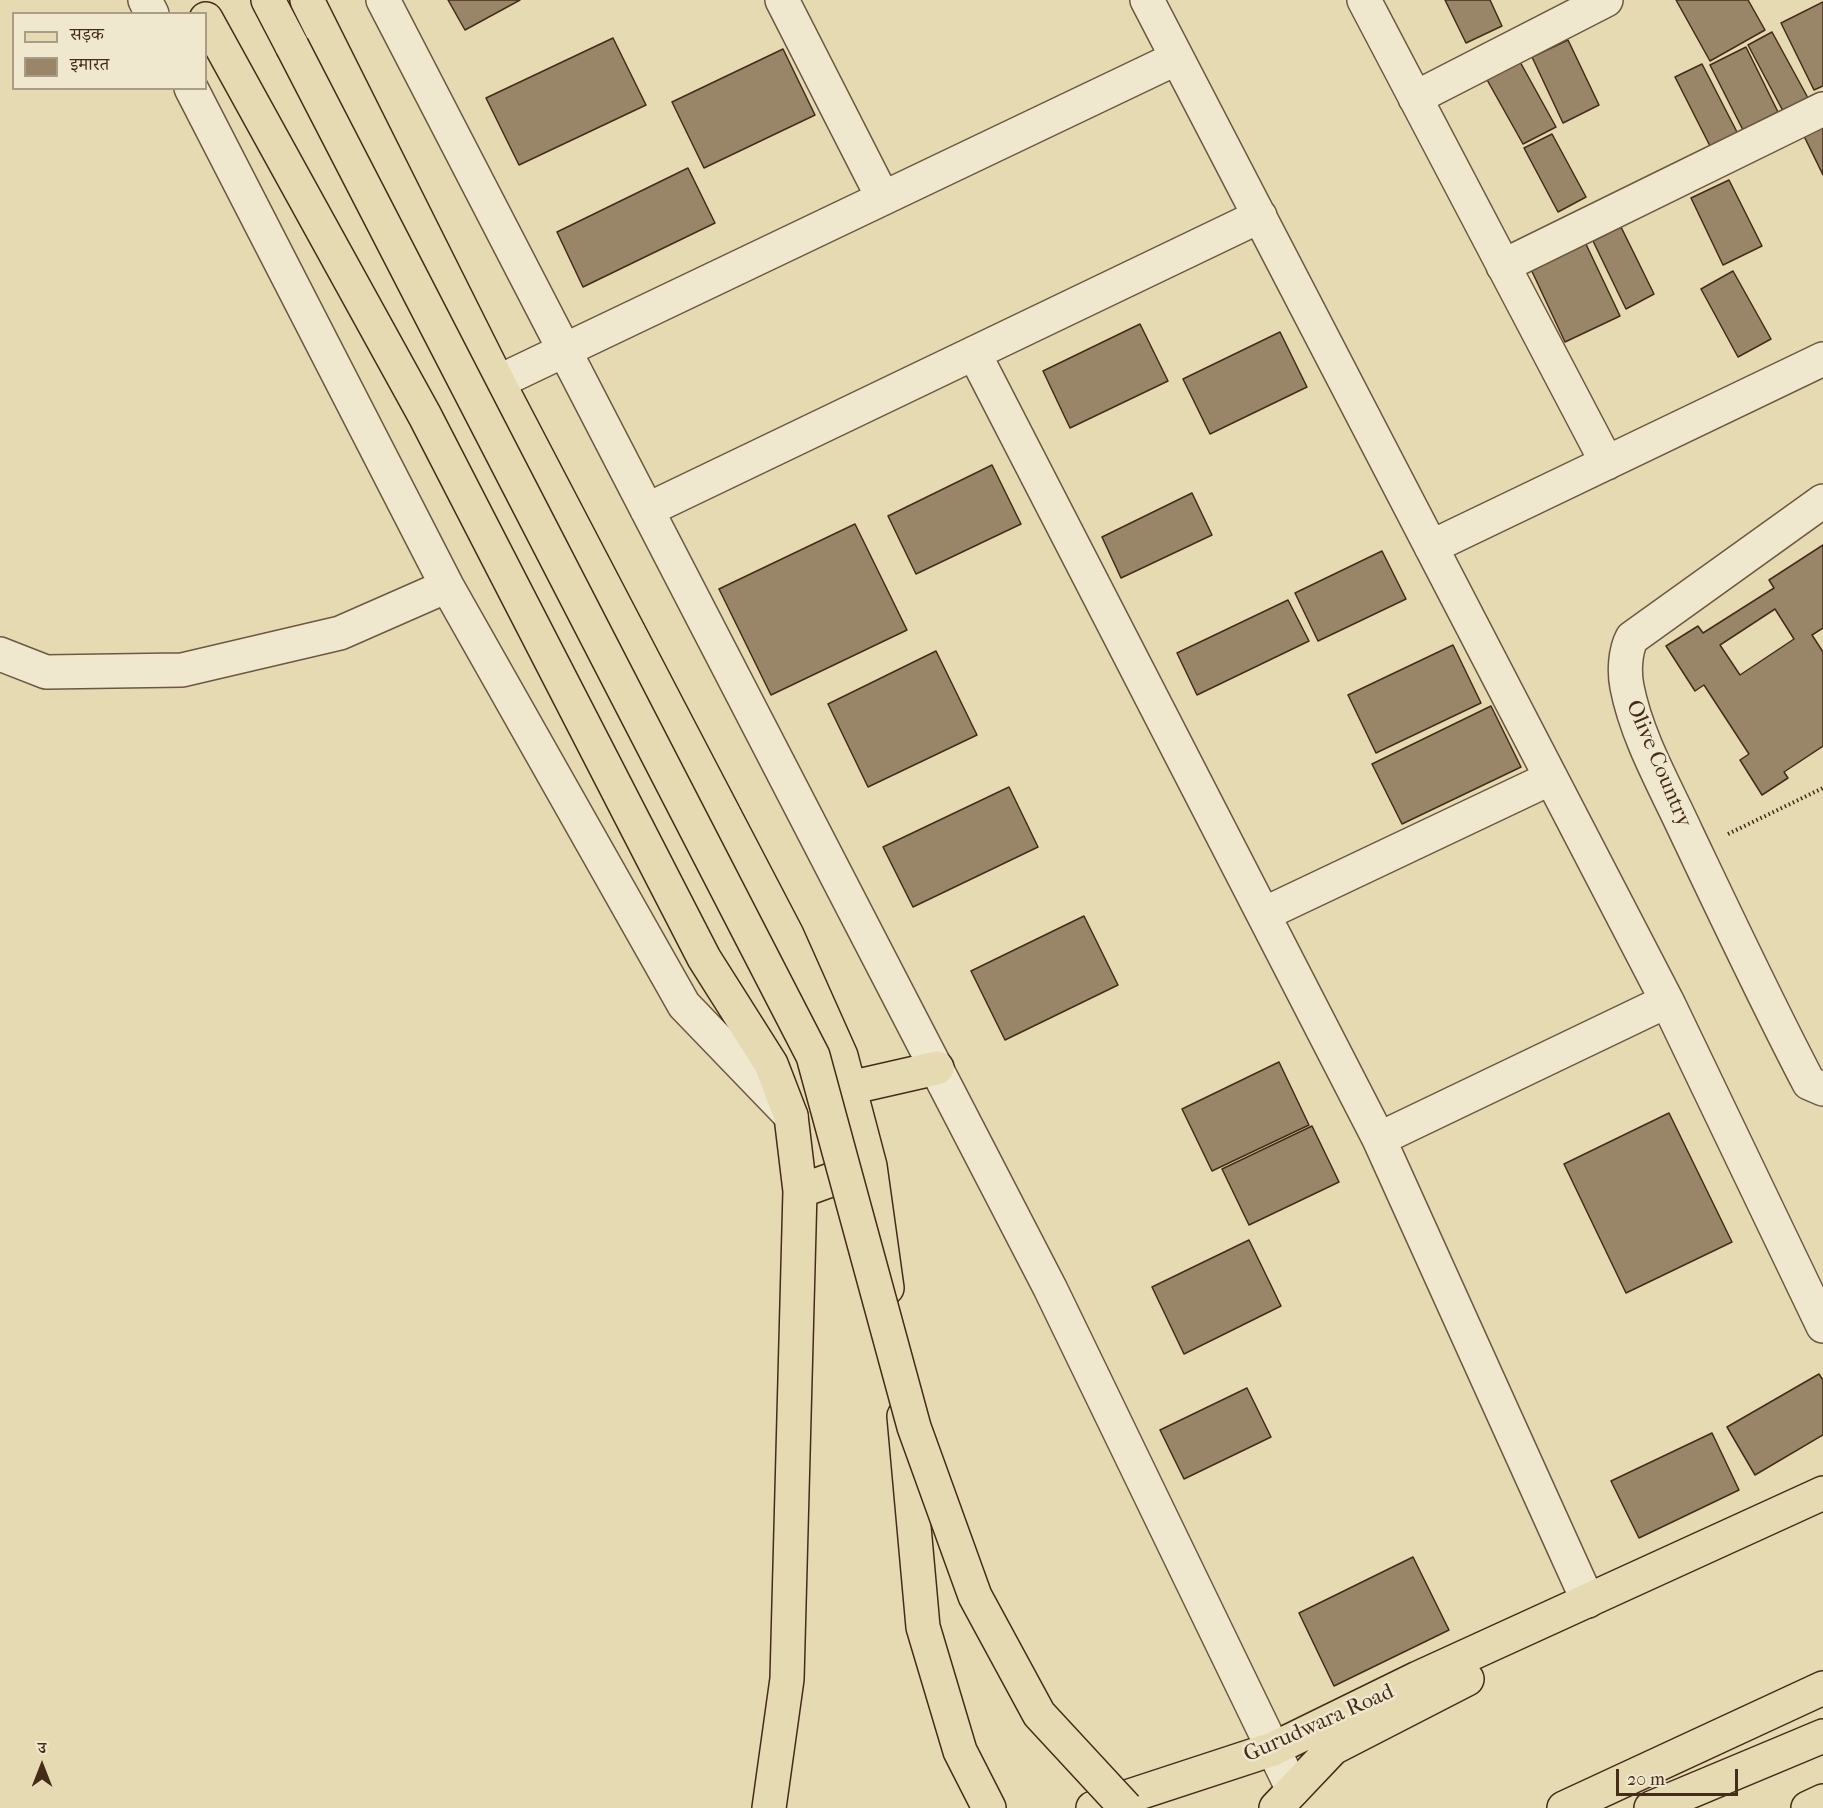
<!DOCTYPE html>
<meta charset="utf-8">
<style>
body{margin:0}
#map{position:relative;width:1823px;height:1808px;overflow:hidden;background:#e6dab3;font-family:"IM FELL French Canon","Noto Serif Devanagari",serif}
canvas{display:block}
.legend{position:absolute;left:12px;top:12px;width:195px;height:78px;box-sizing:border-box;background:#efe7ce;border:2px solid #ab9c86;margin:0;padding:8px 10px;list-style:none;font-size:18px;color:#452c19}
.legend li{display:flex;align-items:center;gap:12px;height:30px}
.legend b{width:30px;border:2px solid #ab9c86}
.north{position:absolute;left:12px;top:1736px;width:60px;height:60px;-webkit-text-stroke:4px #efe7ce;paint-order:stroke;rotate:0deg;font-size:16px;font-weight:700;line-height:24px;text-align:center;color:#452c19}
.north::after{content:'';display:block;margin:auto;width:21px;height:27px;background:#452c19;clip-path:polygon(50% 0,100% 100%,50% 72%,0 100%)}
.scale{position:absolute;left:1616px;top:1769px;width:122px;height:27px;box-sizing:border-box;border:3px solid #452c19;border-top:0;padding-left:8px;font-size:18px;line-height:21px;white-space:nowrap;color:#452c19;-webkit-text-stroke:4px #efe7ce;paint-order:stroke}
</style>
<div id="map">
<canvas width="1823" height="1808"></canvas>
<ul class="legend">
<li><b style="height:8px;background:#e6dab3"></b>सड़क</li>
<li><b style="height:16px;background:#998669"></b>इमारत</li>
</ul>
<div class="north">उ</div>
<div class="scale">20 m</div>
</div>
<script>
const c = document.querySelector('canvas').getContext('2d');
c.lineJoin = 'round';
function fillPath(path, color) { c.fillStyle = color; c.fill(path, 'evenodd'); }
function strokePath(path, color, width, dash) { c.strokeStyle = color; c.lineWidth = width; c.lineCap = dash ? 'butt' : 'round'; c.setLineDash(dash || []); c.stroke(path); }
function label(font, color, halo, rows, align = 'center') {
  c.font = font + ' "IM FELL French Canon",serif'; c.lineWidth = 5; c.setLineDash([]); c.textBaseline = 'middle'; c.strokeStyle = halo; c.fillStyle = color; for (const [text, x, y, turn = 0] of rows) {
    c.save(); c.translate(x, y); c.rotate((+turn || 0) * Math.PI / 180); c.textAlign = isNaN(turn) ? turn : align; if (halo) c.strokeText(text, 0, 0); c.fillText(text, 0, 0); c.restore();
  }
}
const building = new Path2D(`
 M448,0H520L465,30Z
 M1445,0H1490L1502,26L1466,43Z
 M1676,0H1748L1765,30L1710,61Z
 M1823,2V86L1814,90L1781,23Z
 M1772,32L1808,98L1783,111L1748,45Z
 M613,38L646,105L519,165L486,98Z
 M1568,40L1599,105L1563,123L1532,57Z
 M1746,47L1778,112L1743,130L1710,65Z
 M783,49L815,115L704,168L672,102Z
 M1519,60L1556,127L1523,144L1486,78Z
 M1702,64L1738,134L1711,148L1675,77Z
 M1823,120V175L1801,130Z
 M1552,134L1586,197L1558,212L1524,148Z
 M688,168L715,223L583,287L557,232Z
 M1729,180L1762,246L1723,265L1691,198Z
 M1621,227L1654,294L1626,309L1593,241Z
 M1584,240L1620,316L1565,342L1529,265Z
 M1733,271L1771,339L1738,357L1701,289Z
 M1140,324L1168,381L1070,428L1043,371Z
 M1280,332L1307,387L1210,434L1183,379Z
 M992,465L1021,524L916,574L888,516Z
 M1192,493L1212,535L1121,578L1102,537Z
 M855,524L907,630L771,695L719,589Z
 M1823,545V628L1812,635L1823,652V746L1784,772L1788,778L1762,795L1740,760L1749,754L1704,685L1695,691L1666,646L1698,626L1703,633L1774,588L1769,580ZM1775,609L1794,639L1740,675L1720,645Z
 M1382,551L1406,599L1318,641L1295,593Z
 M1288,600L1309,641L1197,695L1177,653Z
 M1453,645L1481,703L1376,753L1348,695Z
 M936,651L977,735L868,787L828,704Z
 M1491,706L1521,767L1402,824L1372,764Z
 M1009,787L1038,847L913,907L883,847Z
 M1084,916L1118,985L1005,1040L971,971Z
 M1279,1062L1309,1125L1212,1171L1182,1109Z
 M1669,1113L1732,1242L1626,1293L1564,1164Z
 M1312,1126L1339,1182L1249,1225L1222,1169Z
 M1249,1240L1281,1306L1184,1354L1152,1287Z
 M1819,1374L1823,1380V1435L1755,1475L1727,1427Z
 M1247,1388L1271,1437L1184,1479L1160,1430Z
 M1712,1433L1739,1490L1639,1538L1611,1481Z
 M1413,1557L1449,1630L1334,1686L1299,1613Z`);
fillPath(building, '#998669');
strokePath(building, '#452c19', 1.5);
const minor = new Path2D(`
 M145,0L152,14
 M383,0L1050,1288L1293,1790
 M782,0L883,198
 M1147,0L1667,1001L1823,1326
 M1364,0L1607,463
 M191,88L447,586L684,1005L791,1116
 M1415,98L1606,0
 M1503,266L1823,109
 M974,353L1379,1139L1588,1601
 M498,382L1177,58
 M1823,501L1632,638C1625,651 1624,672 1627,687C1637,738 1665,786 1687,834C1727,918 1766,1001 1809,1083L1823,1089
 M647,510L1260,216
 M1431,547L1823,359
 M0,654L46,672L182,670L340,633L447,586
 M1264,914L1551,778
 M1379,1139L1667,1001`);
const major = new Path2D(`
 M307,0L498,382L787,935L841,1056L870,1166L887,1288
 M206,19L425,416L704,958L771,1064L791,1116L800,1191L787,1679L769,1808
 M849,1088L937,1068
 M800,1191L870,1166
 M904,1416L923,1627L960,1751L989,1808
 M1093,1808L1273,1749L1418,1678L1823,1493
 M1276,1808L1333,1748L1467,1679`);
const highway = new Path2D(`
 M268,0L292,46
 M1564,1808L1823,1688
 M1651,1808L1823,1736
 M1808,1808L1823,1801`);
strokePath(minor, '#6d5840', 36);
strokePath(major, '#452c19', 36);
strokePath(highway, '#452c19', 36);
strokePath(new Path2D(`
 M1728,834L1823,788`), '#452c19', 4, [1.5, 3]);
strokePath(minor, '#efe7ce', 33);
strokePath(major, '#e6dab3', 33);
strokePath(highway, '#e6dab3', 33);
const highwayBridge = new Path2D(`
 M292,46L813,1056L914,1427L975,1596L1039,1714L1126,1808`);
strokePath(highwayBridge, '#452c19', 36, []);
strokePath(highwayBridge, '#e6dab3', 33);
label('22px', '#452c19', '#efe7ce', [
 ["Olive Country",1658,764,67],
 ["Gurudwara Road",1319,1724,-24]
]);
</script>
